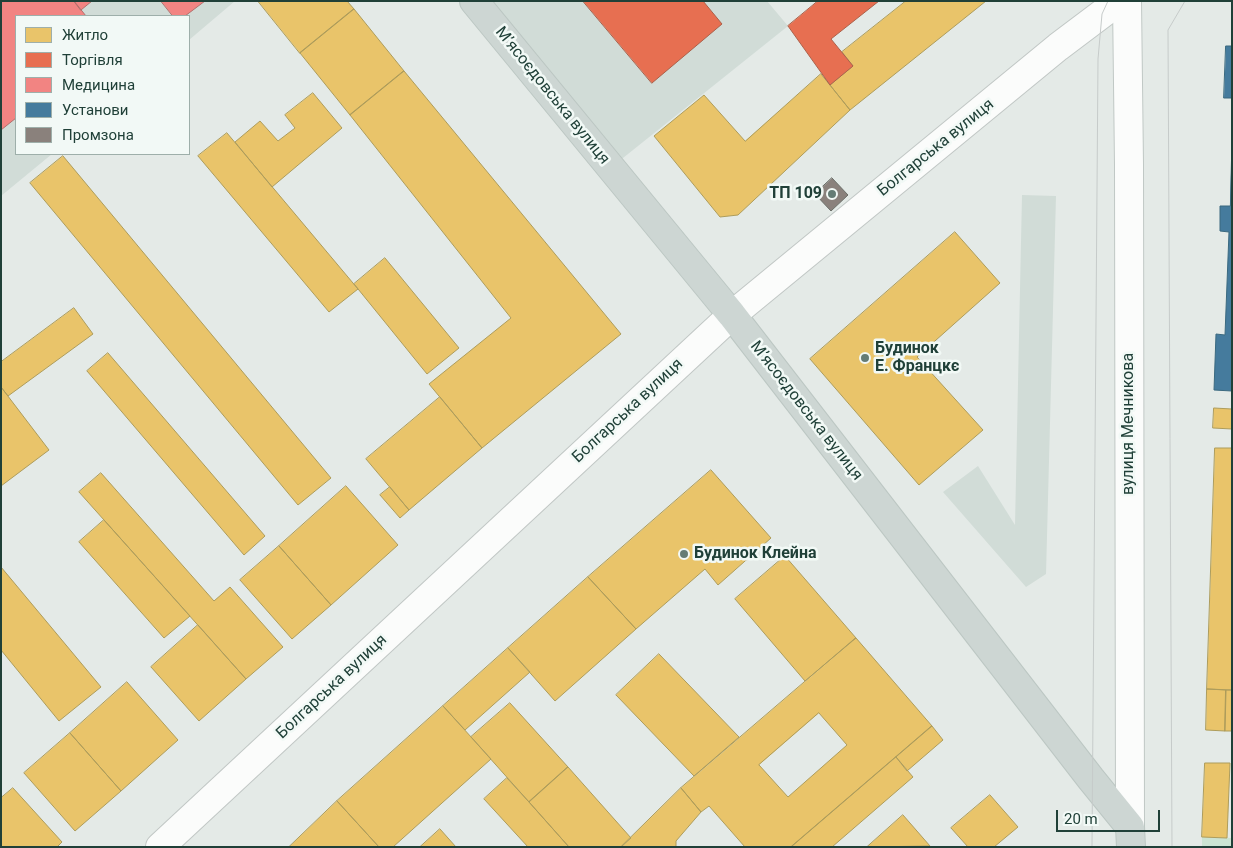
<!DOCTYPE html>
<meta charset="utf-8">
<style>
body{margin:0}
#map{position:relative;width:1233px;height:848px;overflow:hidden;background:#e4eae7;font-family:Roboto,sans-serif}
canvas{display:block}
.frame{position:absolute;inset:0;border:2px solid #204038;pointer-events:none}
.legend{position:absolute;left:15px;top:15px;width:175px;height:140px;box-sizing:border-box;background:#f2f9f6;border:1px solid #9eafaa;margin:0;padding:6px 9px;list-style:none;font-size:15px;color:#204038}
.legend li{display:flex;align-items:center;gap:10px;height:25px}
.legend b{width:25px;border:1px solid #9eafaa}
.scale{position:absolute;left:1056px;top:810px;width:104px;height:22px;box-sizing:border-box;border:2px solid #204038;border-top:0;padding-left:6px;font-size:15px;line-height:18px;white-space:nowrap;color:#204038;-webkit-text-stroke:4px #f2f9f6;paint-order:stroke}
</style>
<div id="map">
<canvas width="1233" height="848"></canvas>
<div class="frame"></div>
<ul class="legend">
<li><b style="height:14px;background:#e9c46a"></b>Житло</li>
<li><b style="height:14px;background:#e76f51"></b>Торгівля</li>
<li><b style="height:14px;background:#f28482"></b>Медицина</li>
<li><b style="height:14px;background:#457b9d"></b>Установи</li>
<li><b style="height:14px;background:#8a817c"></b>Промзона</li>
</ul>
<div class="scale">20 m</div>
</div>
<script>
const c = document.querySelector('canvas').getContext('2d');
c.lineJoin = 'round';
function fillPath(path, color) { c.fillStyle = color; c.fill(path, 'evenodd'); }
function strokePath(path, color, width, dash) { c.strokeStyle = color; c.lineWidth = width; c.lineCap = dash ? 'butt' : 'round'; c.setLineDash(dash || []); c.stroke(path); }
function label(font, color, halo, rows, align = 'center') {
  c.font = font + ' Roboto,sans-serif'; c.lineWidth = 5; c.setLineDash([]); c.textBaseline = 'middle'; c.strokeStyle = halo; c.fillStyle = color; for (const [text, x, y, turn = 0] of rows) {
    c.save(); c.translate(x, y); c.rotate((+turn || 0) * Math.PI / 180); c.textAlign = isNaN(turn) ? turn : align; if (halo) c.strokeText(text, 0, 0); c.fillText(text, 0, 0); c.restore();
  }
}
fillPath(new Path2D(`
 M1,1H235L189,40V16H16V154H52L1,196Z
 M479,1H767L788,26L613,166Z
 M1022,195L1056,196L1046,574L1026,587L943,492L978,466L1015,525Z`), '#d1dcd7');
fillPath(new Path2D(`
 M1202,837L1232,838V847H1202Z`), '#cce4d3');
const homes = new Path2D(`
 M258,1H347L354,9L300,53Z
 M906,1H986L850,110L830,85L853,66L842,52Z
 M354,9L404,71L350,115L300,53Z
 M404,71L621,334L482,448L429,384L511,318L350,115Z
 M821,74L850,110L738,215L720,217L654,136L704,95L745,141Z
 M313,93L342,128L272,187L235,142L260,121L278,141L295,128L285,115Z
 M227,133L358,289L329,312L198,156Z
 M63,156L331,478L298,505L30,183Z
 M955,232L1000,283L917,357L983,430L919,485L810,359Z
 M385,258L459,348L427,374L354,284Z
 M74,308L93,334L8,396L1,387V362Z
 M108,353L265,536L244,555L87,371Z
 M1,387L49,450L1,486Z
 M440,397L482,448L409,510L366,459Z
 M1214,408L1232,409V429L1213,428Z
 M1215,448H1232V690L1207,689Z
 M711,470L771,538L718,585L705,569L636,629L588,577Z
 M101,473L214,601L230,587L283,647L246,679L79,492Z
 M346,486L398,545L331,605L279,546Z
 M390,487L409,510L400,518L380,495Z
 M104,520L190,616L164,638L79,542Z
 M279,546L331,605L292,639L240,580Z
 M785,556L856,638L805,681L735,599Z
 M1,567L101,687L59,721L1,650Z
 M588,577L636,629L555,701L508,648Z
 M198,625L246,679L199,721L151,667Z
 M856,638L932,726L791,847H745L709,806L701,812L681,788ZM819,713L847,745L788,797L759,765Z
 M508,648L530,672L465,730L443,706Z
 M659,654L739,737L694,776L616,695Z
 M127,682L178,740L121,791L70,733Z
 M1207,689L1226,690L1225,731L1206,730Z
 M1226,690H1232V731H1225Z
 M510,703L568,767L529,802L471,737Z
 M443,706L491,759L393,847H379L337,801Z
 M932,726L943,740L907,771L896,757Z
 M70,733L121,791L75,831L24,773Z
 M896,757L913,777L832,847H791Z
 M1205,763H1230L1227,838L1202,837Z
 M568,767L631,838L621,847H569L529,802Z
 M507,778L529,802L569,847H528L484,799Z
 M13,788L62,842L57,847H1V798Z
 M681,788L701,812L676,841V847H621Z
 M990,795L1018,827L994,847H968L951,828Z
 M337,801L379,847H289Z
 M903,815L930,846L867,847Z
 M440,829L456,847H420Z`);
fillPath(homes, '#e9c46a');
strokePath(homes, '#ad9c5b', 1);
const shops = new Path2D(`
 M583,1H703L722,24L652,83Z
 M818,1H879L831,39L853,66L830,85L788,26Z`);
fillPath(shops, '#e76f51');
strokePath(shops, '#ab614a', 1);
const health = new Path2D(`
 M1,1H74L86,16H16V118L1,130Z
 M74,1H92L81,10Z
 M161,1H205L185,16H173Z`);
fillPath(health, '#f28482');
strokePath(health, '#b3706c', 1);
const public = new Path2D(`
 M1226,46H1232V98H1224Z
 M1232,140V391L1214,390L1216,334L1225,335L1229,232L1220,231V206H1230Z`);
fillPath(public, '#457b9d');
strokePath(public, '#3a697f', 1);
const industry = new Path2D(`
 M832,178L848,195L831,211L815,194Z`);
fillPath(industry, '#8a817c');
strokePath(industry, '#6a6e68', 1);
const minor = new Path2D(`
 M160,847L732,315`);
const tertiary = new Path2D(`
 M732,315L1058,47L1119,1`);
const secondary = new Path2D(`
 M1127,1L1129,165L1130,827`);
const primary = new Path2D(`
 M474,1L732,315L1091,779L1130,827L1131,847`);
strokePath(minor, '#c1c7c5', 30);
strokePath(tertiary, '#c1c7c5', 30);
strokePath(secondary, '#c0c8c5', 30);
strokePath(primary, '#bcc7c3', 30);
strokePath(minor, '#fbfcfb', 28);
strokePath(tertiary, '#fbfcfb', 28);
strokePath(secondary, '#fbfcfb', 28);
strokePath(primary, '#cdd6d3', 28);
strokePath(new Path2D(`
 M1092,847L1098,59L1102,14L1108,1
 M1172,847L1168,30L1185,1`), '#c6cbca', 1);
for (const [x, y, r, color] of [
 [832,194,5,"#657c75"],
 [865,358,5,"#657c75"],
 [684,554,5,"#657c75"]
]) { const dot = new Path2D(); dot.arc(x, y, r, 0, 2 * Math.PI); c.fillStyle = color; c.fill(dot); strokePath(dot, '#f2f9f6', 2); }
label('16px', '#204038', '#f2f9f6', [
 ["Мʼясоєдовська вулиця",552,96,51],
 ["Болгарська вулиця",936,148,-39],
 ["Болгарська вулиця",628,411,-43],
 ["Мʼясоєдовська вулиця",806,411,52],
 ["вулиця Мечникова",1129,424,-90],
 ["Болгарська вулиця",332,687,-43]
]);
label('bold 16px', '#204038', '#f2f9f6', [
 ["ТП 109",822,194,"right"],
 ["Будинок",875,349],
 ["Е. Францкє",875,367],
 ["Будинок Клейна",694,554]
], 'left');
</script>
